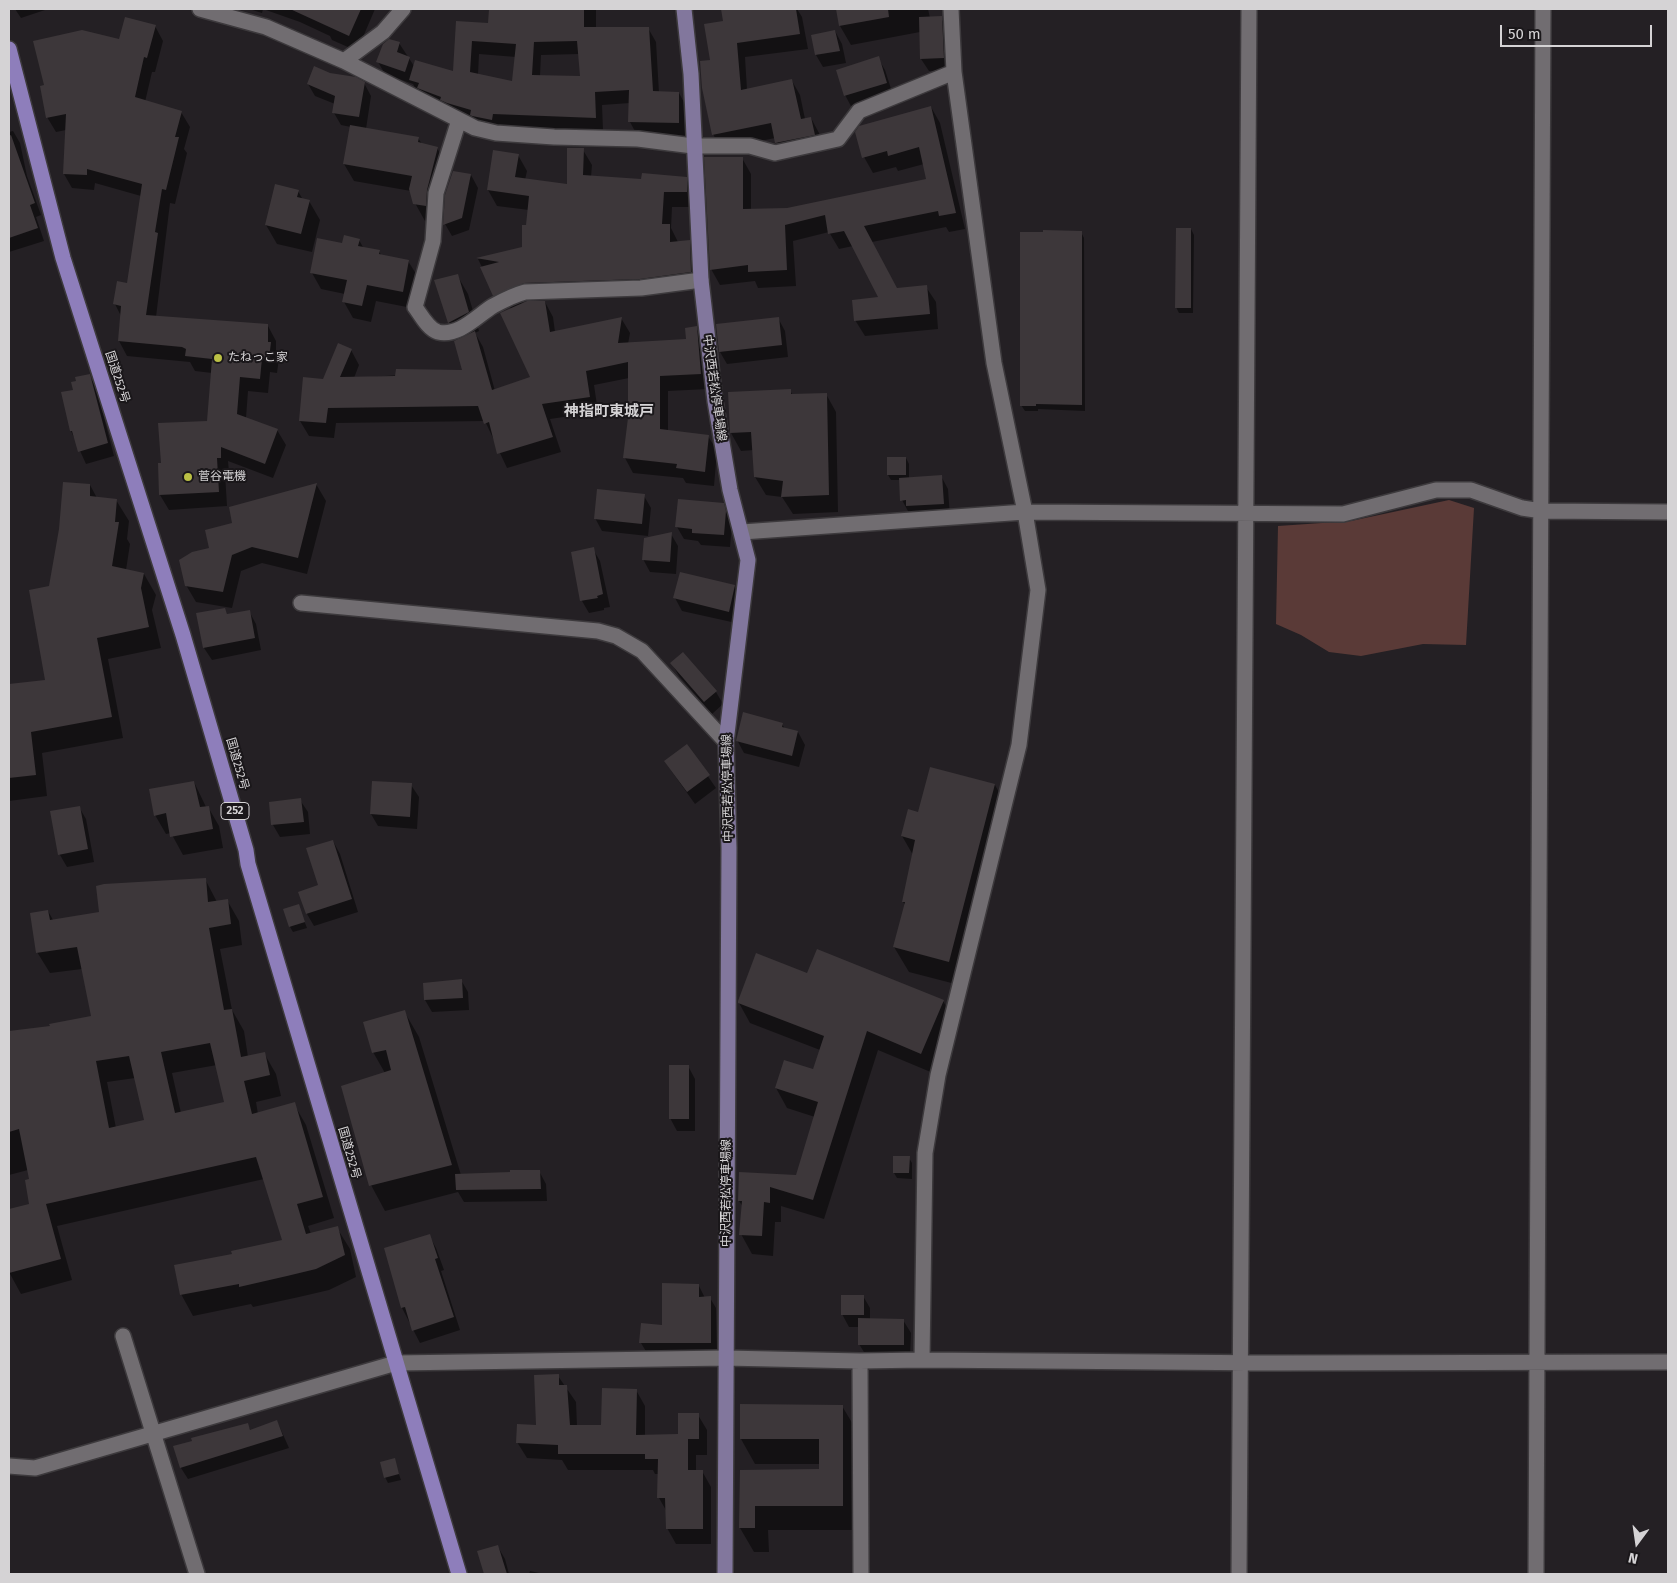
<!DOCTYPE html>
<meta charset="utf-8">
<style>
body{margin:0}
#map{position:relative;width:1677px;height:1583px;overflow:hidden;background:#242024;font-family:"Fira Sans",sans-serif}
canvas{display:block}
.frame{position:absolute;inset:0;border:10px solid #d5d3d5;pointer-events:none}
.north{position:absolute;left:1612px;top:1518px;width:50px;height:50px;-webkit-text-stroke:4px #1a171a;paint-order:stroke;rotate:194deg;font-size:14px;font-weight:700;line-height:20px;text-align:center;color:#d5d3d5}
.north::after{content:'';display:block;margin:auto;width:18px;height:22px;background:#d5d3d5;clip-path:polygon(50% 0,100% 100%,50% 72%,0 100%)}
.scale{position:absolute;left:1500px;top:25px;width:152px;height:22px;box-sizing:border-box;border:2px solid #d5d3d5;border-top:0;padding-left:6px;font-size:15px;line-height:18px;white-space:nowrap;color:#d5d3d5;-webkit-text-stroke:4px #1a171a;paint-order:stroke}
</style>
<div id="map">
<canvas width="1677" height="1583"></canvas>
<div class="frame"></div>
<div class="north">N</div>
<div class="scale">50 m</div>
</div>
<script>
const c = document.querySelector('canvas').getContext('2d');
c.lineJoin = 'round';
function fillPath(path, color) { c.fillStyle = color; c.fill(path, 'evenodd'); }
function strokePath(path, color, width, dash) { c.strokeStyle = color; c.lineWidth = width; c.lineCap = dash ? 'butt' : 'round'; c.setLineDash(dash || []); c.stroke(path); }
function label(font, color, halo, rows, align = 'center') {
  c.font = font + ' "Fira Sans","Noto Sans JP",sans-serif'; c.lineWidth = 4; c.setLineDash([]); c.textBaseline = 'middle'; c.strokeStyle = halo; c.fillStyle = color; for (const [text, x, y, turn = 0] of rows) {
    c.save(); c.translate(x, y); c.rotate((+turn || 0) * Math.PI / 180); c.textAlign = isNaN(turn) ? turn : align; if (halo) c.strokeText(text, 0, 0); c.fillText(text, 0, 0); c.restore();
  }
}
fillPath(new Path2D(`
 M1449,500L1474,508L1466,645L1423,644L1361,656L1329,652L1301,635L1276,624L1278,526L1351,521Z`), '#5a3a37');
fillPath(new Path2D(`
 M15,9H44L45,10L21,18Z
 M249,9H375L357,51L332,40L330,36L300,22L263,9L262,13Z
 M490,9H596V28H648L656,42L659,93H679L686,106V136L637,135L630,122V103L602,105L603,130L501,127L499,133L418,93L413,84L385,74L378,62L399,43L414,66L454,73L457,22L489,24ZM479,54L516,57L513,83L478,75ZM579,54L582,77L540,76L541,55Z
 M722,9H744L746,11L761,9H797L802,17L808,49L745,57L747,90L792,81L800,95L805,119L811,118L819,133L822,149L785,157L775,138L721,149L713,134L712,62L725,22Z
 M837,9H928L930,18H941L948,30L950,70L929,71L921,59L920,32L851,45L840,26Z
 M155,26L163,41L155,72H152L145,102L181,112L190,127L184,149L187,153L175,204L170,203L156,317L268,326L276,341V352L279,358L277,373L270,372L268,393L248,391L246,418L277,430L286,445L273,478L228,461L229,472L225,473L227,506L169,510L160,495L162,464L208,422L212,373L195,371L190,362L127,356L119,341L121,316L115,304L128,284L141,196L95,183L94,190L72,188L64,174L66,130L56,132L47,117L120,41Z
 M835,31L842,44L846,63L823,67L816,55Z
 M878,58L885,70L893,95L852,108L845,95Z
 M330,75L364,83L371,96L366,129L418,138L422,144L437,148L447,165L435,223L425,221L415,203L411,191L354,181L344,164L351,127L341,125L334,113L335,104L315,96L308,84Z
 M931,107L940,123L965,229L949,232L946,227L872,242L897,289L926,287L936,302L938,329L865,336L855,320L880,298L853,246L839,249L829,232L793,241L796,286L758,288L755,281L720,285L711,269L742,158L751,174V210L787,209L928,180L924,164L898,171L896,167L873,173L864,157Z
 M13,131L20,143L27,176L41,215L36,217L44,241L9,252V132Z
 M583,150L592,165L591,177L642,181L686,178L695,194V207H672L671,228L678,242L689,241L698,257L699,287L534,298L522,303L545,302L553,317L555,332L621,318L630,333L628,344L687,340L696,328L705,342L708,389L668,391V431L708,436L717,451L714,486L686,483L683,478L633,473L625,458L629,418V378L594,385L598,412L550,419L561,452L507,468L485,421L336,423L334,438L309,436L300,421L324,380L351,350L359,365L354,378L464,371L459,339L449,322L457,275L468,294L479,331L475,333L483,347L495,391L532,378L510,307L503,310L478,259L523,248L527,226L529,210L497,206L488,190L494,152L518,155L527,171L525,180L568,185Z
 M471,175L478,188L469,230L452,236L445,224Z
 M298,191L303,200L309,201L320,220L312,252L277,244L266,225Z
 M1191,229L1194,235L1193,313H1179L1176,307Z
 M1081,232L1084,238L1085,411L1038,409V411H1025L1021,405Z
 M359,240L364,249L379,251L381,255L408,261L418,277L412,308L376,301L371,322L353,318L344,302L345,294L321,289L312,273L343,244Z
 M778,318L785,331L788,357L727,364L720,352Z
 M89,375L96,387L114,456L86,464L71,431L74,390Z
 M790,390L793,396L826,394L836,412L838,512L793,514L782,497L766,495L755,477L754,450L741,451L731,433L729,393Z
 M906,458L909,464V478L941,476L948,489L950,517L909,513L902,500L901,480H891L888,475Z
 M316,484L326,501L307,574L262,563L241,571L232,608L196,602L186,585L233,523Z
 M90,485L97,498L116,500L129,521L127,539L130,544L126,570L144,574L156,595L152,610L161,648L108,659L123,738L42,753L47,796L9,801V685L46,681L50,587Z
 M644,496L651,508L648,536L602,531L595,518Z
 M723,504L732,525L730,547L701,545L698,541L684,539L677,527Z
 M671,534L678,546L676,574L650,572L643,559Z
 M593,549L600,561L610,607L604,608V610L589,613L582,601Z
 M734,586L742,599L736,623L682,611L675,598Z
 M224,609L228,615L249,611L256,624L261,650L212,660L204,648L198,614Z
 M672,664L716,692L723,704L712,714L679,676Z
 M782,724L785,729L798,732L805,745L799,767L744,753L737,740Z
 M687,746L716,788L695,804L665,762Z
 M194,782L206,807H208L219,826L223,848L183,855L171,833L166,834L155,815Z
 M411,785L419,797L417,829L378,826L371,814Z
 M995,785L1009,810L963,986L909,972L894,947L905,905L903,902L913,855L902,836L919,813Z
 M300,800L308,812L310,834L280,837L273,825L270,803Z
 M79,807L86,819L94,862L67,867L60,855L51,812Z
 M333,841L340,854L358,912L314,926L307,914L300,892L319,886Z
 M205,879L217,902L227,900L239,921L242,945L220,949L232,1010L244,1031L248,1057L264,1053L276,1074L281,1096L256,1102L258,1114L294,1104L306,1125L334,1218L308,1226L311,1234L337,1228L350,1249L356,1277L329,1290L299,1297L253,1307L251,1304L193,1316L181,1294L233,1255L283,1241L264,1179L57,1226L72,1280L21,1294L9,1272V1211L30,1205V1180L28,1170L9,1175V1033L51,1027L92,1017L82,969L50,973L37,952L48,911L53,920L101,913ZM217,1065L226,1103L181,1113L172,1073ZM135,1078L145,1121L116,1128L107,1082Z
 M298,905L307,928L293,932L290,927Z
 M808,975L943,1001L955,1021L933,1073L878,1050L824,1219L781,1206V1222H775L773,1256L752,1254L741,1234L743,1207L739,1201L740,1173L797,1176L815,1117L787,1108L776,1088L813,1070L820,1050L750,1023L739,1003Z
 M461,980L468,992L469,1010L432,1012L425,1000Z
 M404,1011L419,1037L461,1175L539,1171L546,1184L547,1201L464,1202L458,1192L385,1211L371,1185L385,1073L373,1052Z
 M688,1066L695,1079V1131H677L670,1118Z
 M909,1158L912,1163V1179L897,1178L894,1173Z
 M429,1235L436,1248L444,1270L441,1271L460,1330L420,1343L402,1308Z
 M699,1286L705,1298H710L716,1308L717,1354L647,1353L641,1343L664,1327Z
 M863,1296L870,1308V1320H903L911,1333L910,1357H867L859,1344L860,1327H849L842,1314Z
 M558,1376L576,1402L577,1426H603L636,1390L645,1406V1436H679L698,1415L707,1430V1455H696V1471H702L711,1487V1544H676L667,1528V1512L659,1498V1474H655L653,1470H568L562,1460L527,1458L517,1442L537,1427Z
 M842,1406L857,1431V1530H768L769,1552H754L740,1528L741,1471H820V1464H755L741,1439Z
 M277,1421L289,1448L188,1479L181,1468L175,1447L247,1424L251,1431Z
 M394,1460L401,1480L388,1483L385,1477Z
 M498,1547L505,1559L509,1574H485L479,1552Z
 M530,1571L544,1574H529Z`), '#0007');
fillPath(new Path2D(`
 M290,9H361L349,36Z
 M489,9H584V27H649L653,91L679,92V123L628,122L629,90L595,92L596,118L493,114L492,120L472,116L470,115L471,110L447,103L440,100L441,97L417,88L419,83L409,80L415,60L453,71L456,21L488,23ZM472,41L516,44L512,81L470,72ZM577,41L580,76L532,75L534,42Z
 M721,9H796L800,34L737,43L741,90L792,79L801,119L811,117L815,135L775,143L771,123L712,135L702,88L700,61L710,60L704,24L723,21Z
 M836,9H888L889,17L839,26Z
 M942,16L944,58L920,59L919,17Z
 M125,17L156,25L147,58L144,57L135,97L182,111L175,137H179L166,190L162,189L155,232L158,233L146,315L268,324V342H271L269,359L262,358L260,379L240,377L237,414L278,429L265,464L221,447V458H217L219,492L159,495L158,463H161L158,423L207,421L212,359L185,356L186,349L182,347L118,341L121,306L113,304L117,281L127,283L142,184L87,169V175L63,174L66,114L46,118L40,86L44,85L33,41L82,30L119,39Z
 M835,30L840,51L815,55L811,35Z
 M389,39L400,42L397,52L410,57L405,72L376,62L383,44Z
 M879,56L887,83L844,96L836,70Z
 M314,66L330,73L356,77L365,82L359,117L332,113L335,96L307,84Z
 M931,106L956,213L939,216L938,211L864,226L897,288L927,285L930,314L854,321L852,300L878,297L844,231L828,234L825,215L785,225L787,270L748,272V265L710,270L704,157H743V209L787,208L926,179L919,147L888,156L887,151L862,158L855,132L859,126Z
 M350,125L419,137L418,142L438,147L427,190L426,206L413,204L409,189L412,176L343,164Z
 M11,135L35,203L30,205L38,228L9,238V136Z
 M567,148H584L583,175L641,179L642,173L687,177V192H664L662,224H670V242L690,240L691,272L640,279L524,283L493,296L480,267L499,262L476,258L522,247V225H526L529,196L487,190L493,150L519,154L515,177L567,184Z
 M453,171L471,174L462,218L443,225L445,195Z
 M275,184L299,190L297,197L310,200L301,234L265,225Z
 M1176,228H1191V308H1175Z
 M1043,230L1082,231V405L1036,404V406H1020V232H1043Z
 M344,235L360,239L358,246L380,250L379,254L409,260L403,292L367,285L362,306L342,302L347,280L310,273L317,238L342,243Z
 M458,274L469,312L448,323L434,280Z
 M527,301H545L550,332L622,317L618,343L686,339L685,328L697,326L701,374L660,376V429L709,435L705,472L676,468L677,464L623,458L628,418V362L586,371L590,397L542,404L553,437L497,454L489,422L484,424L478,406L328,408L326,423L299,421L303,377L323,379L338,343L352,349L340,377L395,376L396,369L462,370L454,341L475,331L492,390L530,377L500,313Z
 M779,317L782,345L719,352L716,324Z
 M90,374L108,443L78,452L72,431H70L61,392L73,390L71,382L76,381L75,377Z
 M791,389V394L827,393L829,495L781,497L783,481L754,477L751,432L730,433L728,392Z
 M887,457H906V475H887Z
 M942,475L944,504L906,506V500L900,501L899,478Z
 M63,482L90,484V496L117,499L115,522H119L112,566L144,573L141,588L149,627L97,638L112,717L31,732L36,775L9,778V684L45,680L29,590L49,586L59,529Z
 M317,483L298,558L252,547L232,555L223,592L185,586L179,560L192,552L209,548L205,530L232,523L229,507Z
 M597,489L645,494L642,524L594,519Z
 M678,499L724,503L726,511L724,535L692,533V529L675,527Z
 M672,532L670,562L642,560L644,538Z
 M594,547L603,594L597,596L598,598L580,601L571,552Z
 M680,572L735,585L729,612L673,598Z
 M225,608L227,614L250,610L255,638L203,648L196,613Z
 M683,652L717,691L704,702L670,663Z
 M743,712L783,723L782,727L798,731L792,756L736,741Z
 M687,744L710,775L687,792L664,761Z
 M930,767L995,784L949,962L893,947L905,902H902L915,840L901,836L908,809L918,812Z
 M194,781L200,807L209,806L213,829L170,837L166,813L154,816L149,789Z
 M372,781L412,783L410,817L370,814Z
 M301,798L304,822L271,825L269,802Z
 M80,806L88,849L58,855L50,811Z
 M333,840L352,899L306,914L298,892L318,885L306,848Z
 M206,878L208,902L228,899L231,924L209,928L224,1010L232,1009L241,1057L265,1052L270,1075L244,1081L252,1114L295,1102L323,1197L297,1204L306,1234L338,1226L345,1255L316,1269L287,1276L239,1287V1284L180,1295L174,1265L232,1254L231,1251L282,1240L256,1157L46,1204L61,1259L9,1273V1209L29,1204L25,1180L29,1179L19,1129L9,1132V1031L50,1026L49,1024L91,1016L77,947L36,953L30,913L48,910L50,920L99,912L96,886L104,884ZM210,1043L224,1102L175,1113L161,1052ZM129,1056L144,1120L109,1128L96,1061Z
 M299,904L305,922L289,927L283,909Z
 M817,949L944,1000L921,1054L867,1031L813,1200L770,1187V1203L764,1202L762,1236L739,1235L742,1201H738L739,1172L796,1175L818,1102L775,1088L784,1060L813,1069L824,1036L738,1003V1001L756,953L807,973Z
 M462,979L463,998L424,1000L423,983Z
 M405,1010L452,1165L369,1186L341,1086L391,1070L386,1050L372,1053L363,1022Z
 M669,1065H689V1119H669Z
 M893,1156H910L909,1173H893Z
 M510,1170H540L541,1189L456,1190L455,1174L510,1172Z
 M430,1234L438,1258L435,1259L454,1317L412,1331L405,1307L401,1308L384,1248Z
 M662,1283L699,1284V1297L711,1296V1343H639L641,1323L662,1325Z
 M841,1295H864V1315H841Z
 M858,1318L904,1319V1345H858Z
 M559,1374V1385H567L570,1425H601L602,1388L637,1389L636,1435L678,1434V1413H699V1439H688V1470H703V1529H666L665,1498H657L658,1459H645V1454H558V1445L516,1443L517,1424L536,1425L534,1375Z
 M740,1404L843,1405V1506H755V1528H739L740,1470L819,1469V1439H740Z
 M277,1420L283,1436L180,1468L173,1446L192,1441L191,1438L248,1423L250,1430Z
 M395,1458L399,1474L384,1478L380,1462Z
 M498,1545L507,1574H484L477,1551Z`), '#3d373a');
const minor = new Path2D(`
 M200,9L266,27L344,61L475,128L496,133L554,137L638,139L693,146H750L775,153L838,139L859,111L954,72
 M344,61L383,32L403,9
 M459,120L436,193L433,241L415,307C421,315 428,329 438,332C459,337 478,315 493,306C504,300 514,295 525,292L641,288L701,280
 M742,532L1025,512L1343,514L1436,490H1471L1522,508L1542,511L1668,512
 M301,603L598,631L616,636L642,651L726,742
 M123,1336L197,1574
 M922,1360L925,1153L938,1075L1019,745L1038,590L1025,512L994,363L954,72L951,9
 M860,1361L861,1574
 M9,1466L35,1468L396,1363L726,1358L860,1361L922,1360L1277,1363L1668,1362
 M1239,1574L1249,9
 M1536,1574L1543,9`);
const major = new Path2D(`
 M684,9L691,74L701,280L715,401L730,490L748,560L726,742L729,848L725,1574`);
const highway = new Path2D(`
 M9,49L63,258L183,635L246,850L248,864L459,1574`);
strokePath(minor, '#3d3a3d', 18);
strokePath(major, '#3d3a3d', 18);
strokePath(highway, '#3d3a3d', 18);
strokePath(minor, '#716d71', 15);
strokePath(major, '#82779d', 15);
strokePath(highway, '#8e7ebb', 15);
for (const [x, y, r, color] of [
 [218,358,5,"#bbc045"],
 [188,477,5,"#bbc045"]
]) { const dot = new Path2D(); dot.arc(x, y, r, 0, 2 * Math.PI); c.fillStyle = color; c.fill(dot); strokePath(dot, '#1a171a', 2); }
for (const [x, y, w] of [
 [235,811,28]
]) { const box = new Path2D(); box.roundRect(x - w / 2, y - 8.5, w, 17, 4); c.fillStyle = '#1a171a'; c.fill(box); strokePath(box, '#d5d3d5', 1); }
label('bold 11px', '#d5d3d5', null, [
 ["252",235,811]
]);
label('12px', '#d5d3d5', '#1a171a', [
 ["たねっこ家",228,358],
 ["菅谷電機",198,477]
], 'left');
label('12px', '#d5d3d5', '#1a171a', [
 ["国道252号",117,377,72],
 ["中沢西若松停車場線",714,388,82],
 ["国道252号",237,764,74],
 ["中沢西若松停車場線",728,788,-91],
 ["国道252号",349,1153,74],
 ["中沢西若松停車場線",727,1193,-90]
]);
label('bold 15px', '#d5d3d5', '#1a171a', [
 ["神指町東城戸",609,412]
]);
</script>
